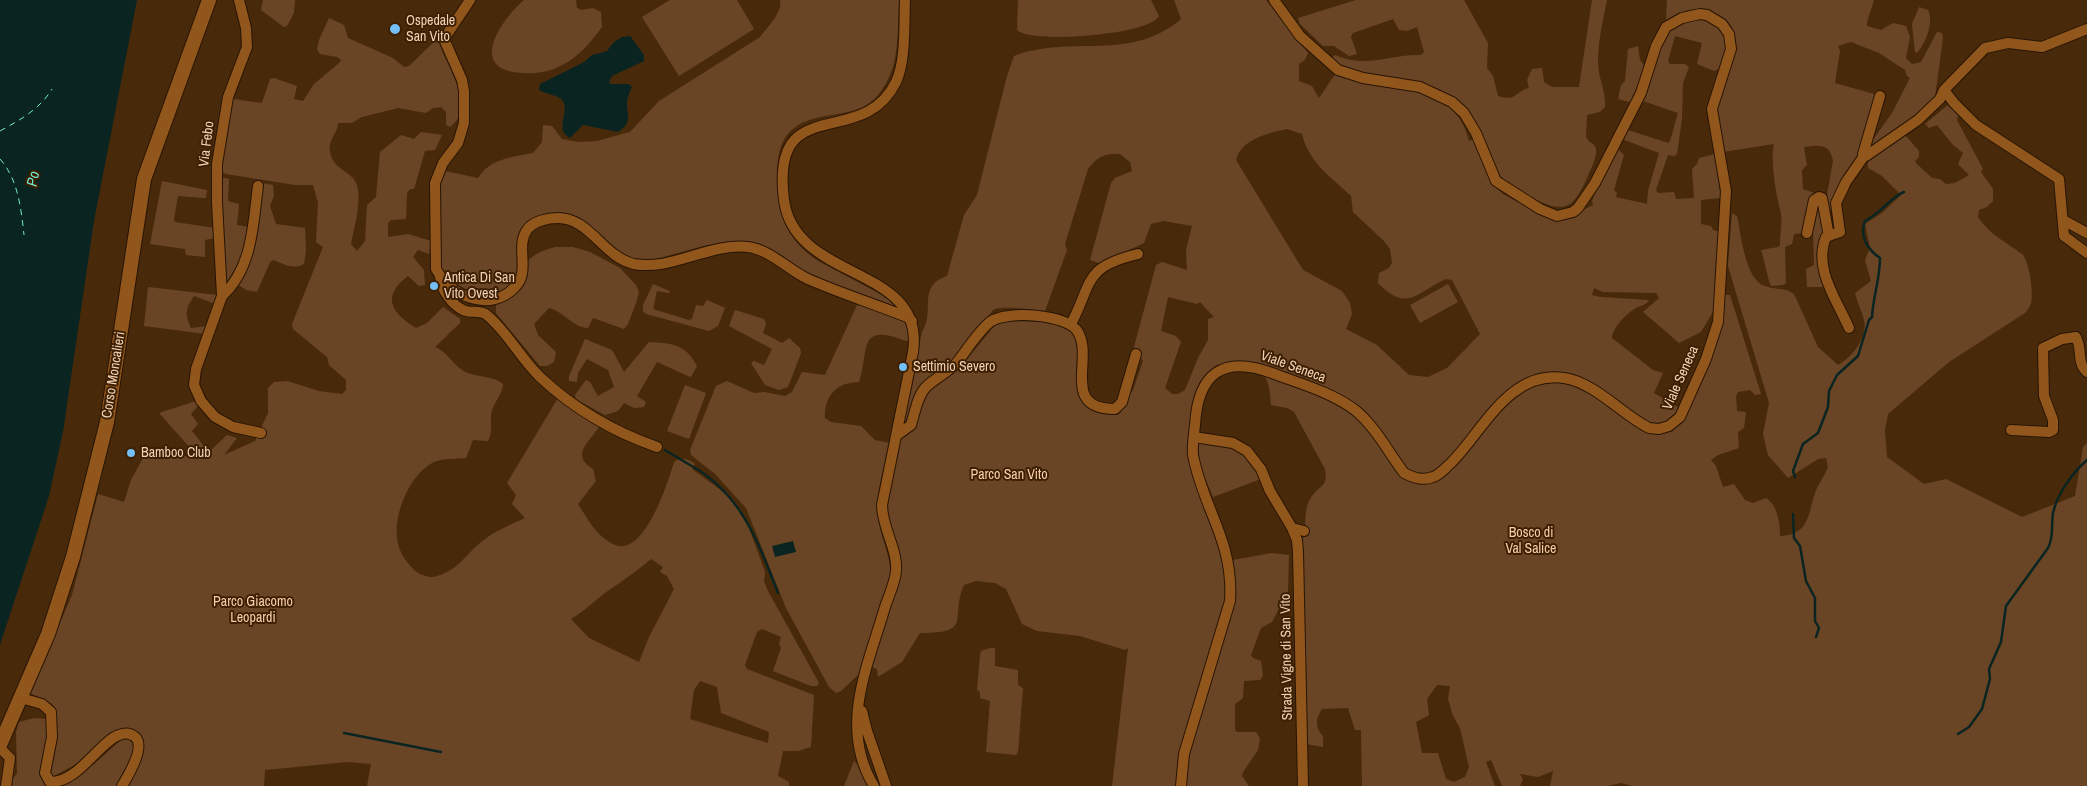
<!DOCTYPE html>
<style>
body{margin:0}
canvas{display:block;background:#48290a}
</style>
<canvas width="2087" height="786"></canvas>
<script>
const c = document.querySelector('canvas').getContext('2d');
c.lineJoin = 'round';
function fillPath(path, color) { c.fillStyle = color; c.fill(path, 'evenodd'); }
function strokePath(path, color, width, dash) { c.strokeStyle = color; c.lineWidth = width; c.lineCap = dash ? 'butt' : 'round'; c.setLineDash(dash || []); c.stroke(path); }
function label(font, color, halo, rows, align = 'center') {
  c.font = font + ' "Archivo Narrow",sans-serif'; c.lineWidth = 4; c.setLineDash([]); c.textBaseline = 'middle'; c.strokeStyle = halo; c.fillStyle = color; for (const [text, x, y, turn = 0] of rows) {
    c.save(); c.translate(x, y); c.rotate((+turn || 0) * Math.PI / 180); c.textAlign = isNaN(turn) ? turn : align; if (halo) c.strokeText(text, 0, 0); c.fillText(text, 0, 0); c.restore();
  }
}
fillPath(new Path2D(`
 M263,0H295L294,13L287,26L284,27L261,10Z
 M524,0H576L577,8L582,10L593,8L601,12L602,27C591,42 578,58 560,66C549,72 535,74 522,73C467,70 500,21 524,0Z
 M670,0H737L754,29L679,76L642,17Z
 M780,0H899C897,34 901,67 878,95C857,121 818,109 794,128C780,139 778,155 777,172C777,212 784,238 818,261L899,304L897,310L826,283L747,243L707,245L656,259H632L618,253L582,221L530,222C527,235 521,272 514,282C494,310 451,291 440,263V180L445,171L478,178C490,159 511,157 533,153L542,142L543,125L552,126L562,139L578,142L597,141L630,132L659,101L760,37C767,28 783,12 780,0Z
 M1018,0H1151L1159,16C1150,35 1031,44 1017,30Z
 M1174,0H1266L1308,53L1305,60L1299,64V81L1312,86L1319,98L1336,73L1428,94C1450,104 1463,117 1469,141L1473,139L1475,142L1492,184L1503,194L1543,216L1564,220L1593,205L1592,201L1594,196L1616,152L1619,150L1624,155L1614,190L1617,193L1616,197L1647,204L1648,191L1659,153L1622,139L1628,130L1668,143L1670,141L1678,113L1643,101L1663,41C1682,2 1745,19 1720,68L1714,71L1697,64L1702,43L1675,36L1668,61L1670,64H1685L1689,67L1683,83L1682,119L1677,154L1674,156L1668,155L1656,190L1658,193L1674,192L1676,199L1694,198L1692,169L1697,164L1699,158L1715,154L1721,198L1701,200V224L1711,226L1713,230L1720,232L1714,310L1701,332L1679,343L1643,312L1659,298L1656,293L1603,292L1594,288L1592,295L1600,297L1649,300C1645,307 1638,305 1633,310C1625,315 1612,329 1612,338L1653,370L1663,373L1654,393L1681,409C1671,420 1662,426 1646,422L1644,432C1663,435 1676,429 1687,414L1723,299L1725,295H1730L1761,394L1755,395L1750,390L1738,392L1736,396L1737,411L1746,412L1744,428L1738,432L1739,448L1718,455L1711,460L1716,466L1723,487L1734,484L1745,500L1753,503L1766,498C1778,506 1780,523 1780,536C1813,535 1808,507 1817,488C1821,480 1825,475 1828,467L1826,458L1818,459L1788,478L1768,455L1763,434L1769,403L1728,266L1732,213L1737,216C1741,234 1745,280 1765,286C1775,290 1784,287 1794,294L1818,347L1838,365C1852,357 1868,338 1864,320C1862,311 1857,302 1855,293L1871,281L1865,260L1870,248L1865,224L1882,213L1901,195L1882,176L1868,168V161L1905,135L1919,151V157L1915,161L1917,164L1932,178L1940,179L1946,184L1955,183L1969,175L1958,164L1963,153L1952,144L1937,125L1929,128L1925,124L1948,105L1958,115L1957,120L1983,169L1981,172L1993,189V201L1987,207L1979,210L1978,217C1991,236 2005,241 2022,254C2029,260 2034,294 2031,303C2030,307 2027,310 2025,313L1949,362L1888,414L1885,430L1887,457L1924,484L1946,479L2022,517L2075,496L2083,447L2087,443V786H1632L1621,783L1607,786H1550L1553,771L1538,777L1520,774L1523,779L1520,786H1502L1491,760L1486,762L1495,786H1362L1361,730H1355L1348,708L1322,709C1315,719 1315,728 1323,736V747L1306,744L1302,538L1306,536C1305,524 1304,506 1312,496C1321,484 1328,487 1325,469L1294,412L1287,408L1271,405C1269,365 1259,370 1225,371L1221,364L1210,372L1198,388L1192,407L1190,431L1225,561L1226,602L1177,763V786H1112L1128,648L1125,650L1080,636L1037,631L1022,624L1006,589L995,583L976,581L964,585C949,618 975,633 920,633L902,662L878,677L877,669L872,667L901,575L900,555L888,517L887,508L901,439L916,426L920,410L929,392L958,370L996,324L1003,321L1048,322L1068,328C1090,351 1062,383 1089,406C1098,414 1106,415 1118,415L1123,409L1126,397L1133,390L1143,361L1134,347L1156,265L1162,262L1187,270L1186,250L1192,226L1164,221L1151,224L1144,243L1140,245L1099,263L1090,260L1111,183L1115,178L1132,171L1130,162L1120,154C1105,153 1097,157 1088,169L1065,244L1067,250L1045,311C1034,310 1000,305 993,310L951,363L917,390L909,422L903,425L922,332C936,309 916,287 947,276L964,215L977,195L1007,76L1014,56C1071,34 1130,63 1181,19ZM1287,129L1302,134C1309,163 1330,176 1351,196L1353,212L1384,241L1390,249L1392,263L1389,268L1379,273L1378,283C1408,313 1415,293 1446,279L1452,280L1480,334L1447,368L1428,377L1409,375L1377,345L1346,329L1352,314L1350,303L1342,291L1303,270L1236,160C1241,139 1269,133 1287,129ZM1168,297L1197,304L1200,302L1214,317L1208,319V340L1198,358L1185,390L1178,394H1172L1165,388L1181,342L1176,336L1161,331ZM1437,685L1450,686L1448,699L1453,716L1460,728L1469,767L1465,777L1454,782L1446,779L1438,753H1422L1416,722L1429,715L1427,699Z
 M1356,0H1464L1488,43L1487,68L1493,76L1498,96C1517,102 1514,92 1529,88L1527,80L1532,69L1542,68L1544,82L1552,87H1579L1592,0H1607C1603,20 1598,41 1598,62C1598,78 1606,91 1605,107L1600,112L1587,115L1586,137C1588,141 1590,142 1594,145C1600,151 1592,167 1589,173C1574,209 1566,215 1530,197C1520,192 1506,185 1500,175C1483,147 1482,121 1453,98C1418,70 1364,89 1331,59L1335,55C1368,69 1388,54 1421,55L1424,52L1417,27L1407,31L1399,30L1393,19L1353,33L1351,37L1357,54L1349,56L1334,46H1323L1300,24L1298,18Z
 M1667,0H1874L1867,22V26L1881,30L1893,23L1906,26L1910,37L1906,58L1912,64L1921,62L1937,32L1942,33L1943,38L1935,97L1921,112L1870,151V144L1892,113L1910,78L1907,76L1905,70L1879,53L1851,42L1838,46L1840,51L1835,83L1874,94L1875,98L1861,153L1854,161L1830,211H1828L1826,200L1833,161C1830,143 1819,145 1804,147L1807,165L1802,170L1803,189L1814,193V197L1804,233L1794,234L1792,244L1785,247L1786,283L1783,285L1771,286C1768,280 1764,258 1761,250L1778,247L1780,245C1780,234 1783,219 1780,209C1776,195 1770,158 1774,144L1723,152C1721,138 1716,121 1717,107C1719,77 1759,32 1713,12C1697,5 1680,11 1666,20Z
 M1919,7L1928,10C1934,22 1926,43 1917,53L1915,52L1912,24Z
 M329,18L344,25L348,38L393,58L404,67L409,66L438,38C443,63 479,106 450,127L446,125V112L441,107L433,108L426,113L398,108L362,117L352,123H338C338,133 328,139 330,152C333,167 344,169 353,178C365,191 354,228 351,244L357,251L365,241L367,205L376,197L380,152L401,135L414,139L421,132L442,135L435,150L425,151L414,189H410L407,193L406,219L391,220L388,223V237L408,234L431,241L429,254L418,250L413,257L424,270L425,285L419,286L408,276C381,296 391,313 416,328L427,323L443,307L460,319V323L435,347C446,351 452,363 462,370C474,378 493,375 503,384C503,393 495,401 492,410C489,420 494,431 488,441L473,440L466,458C456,459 440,458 432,463C407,477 389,523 400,550C403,558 408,563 413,569C417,573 427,578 433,577C457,573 467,552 485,539C497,530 512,524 525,518L512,504L516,495L507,483L558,398L600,426C589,442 570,455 593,469L596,481L578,504C588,519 596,536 613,544C644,560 668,482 674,462C682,457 688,459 695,464L692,469L726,494L741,512L749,528L765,572L764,581L768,591L819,683L817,686H811L773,671L781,648L779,644L781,637L762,629L757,632L745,665L747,669L814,695L811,747L798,751H783L778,776L789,782V786H367L371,764L347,762L265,770L264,786H127L143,751L144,742L136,732L52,777L50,776L56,747L55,708L52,704L30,693L72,595L98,494L124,502L131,480L148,449L195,458L193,451L159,413L196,401L199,405L191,414L198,424L192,431L207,450H211L227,435L237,438L224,455L255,441L268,413V388L274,382L287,381L319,391L342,394L346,390V380L329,365L327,357L293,329L292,324L323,247L316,242L318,203L313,185H295L226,174L220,171L231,101L233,99L262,103L270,79L274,78L297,86L294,99L303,101L314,84L339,63L341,60L337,57L320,54L317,50L319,40ZM651,559L663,567L660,572L667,576L674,589L649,637L639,662L589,638L571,619C585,611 596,599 609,590C624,580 637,571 651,559ZM700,681L717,687L721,713L769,732L768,743L690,719L694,690Z
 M1638,46L1640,60L1645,67L1632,99L1630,102L1618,99L1621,85L1625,81L1628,49Z
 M220,177L229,179L228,201L239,204L237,225L249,227L246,250L224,287Z
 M162,181L207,190L206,198H204L178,196L174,219L175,222L215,228V238L205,240V257L186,255L185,249L150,244Z
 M262,183L273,185L274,196L270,206L276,224L305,228L306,250L304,264C293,270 284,264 273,260L270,262L257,292L246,290L237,284Z
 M1818,204L1825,228V287H1807L1806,269L1814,265L1813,228Z
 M555,247H573L590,252L620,268L636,285L639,292L636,303L628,324L624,329L593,318L588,328C572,327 565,312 549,308L534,324L538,335L556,352L554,362L547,366H540L496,313V302L510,296C523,268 522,256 555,247Z
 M653,284L670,291L669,293L657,291L653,309L689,320L692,319L696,305L703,306L707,300L725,308L718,326L709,331L646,314L643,311V305Z
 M1448,284L1458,302L1420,323L1410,305Z
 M148,287L217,295L216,303H213L194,296C185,309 185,314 191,328L207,326L206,334L144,326Z
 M858,303L905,321L908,324L911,339L906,341C856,322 870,350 859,382C837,382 824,396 825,418L831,422L861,426L875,440L890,443C884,468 874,496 879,522C882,542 892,558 890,579L858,675L841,691L836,693L829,687L786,608L746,508L715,474L691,455L690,450L716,386L727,381L754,393L764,392L785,396L792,392L802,372L825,375Z
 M735,310L764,319L766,324L763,333L782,343L789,338L800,348L801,353L788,387L779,390L765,385L751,363L754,361L764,365L772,349L729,326Z
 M585,339L612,350L624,372L649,342C673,343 686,345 697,366L691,377L688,376L657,362L637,396L646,402L644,407L634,408L624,403L618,411L605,415L576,399L575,395L586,380L590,382L598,396L614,387L608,370L587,359L578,373L577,382L569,381V376Z
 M685,385L706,393L689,439L667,431Z
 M1198,441C1230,447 1247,446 1261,479L1213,497L1199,464Z
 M1272,553L1289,555L1288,591L1272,622L1261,628L1251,655L1253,658L1261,661L1263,676L1260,680L1244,681L1243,698L1235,704V730L1237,732H1256L1260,738L1258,750L1243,772L1242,776L1249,786H1185L1187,755L1231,618L1235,582L1233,560Z
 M990,648H995V666L1018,670V685L1023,688L1018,752L1016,755L986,752L990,701L980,698V692L977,690L980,655L981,651Z
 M34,718L47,719C47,727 48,735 47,744C45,757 34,775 47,786H11L12,779L17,774L16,732L19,722Z
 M130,738L134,742L133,752L118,786H58L94,764L121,740Z
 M854,761L857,764L869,786H844Z`), '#6a4525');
fillPath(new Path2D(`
 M0,0H137L94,221L63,432L49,496L0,645Z
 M630,36L644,55V61L612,76L609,82L611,84H629L632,87C630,91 627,98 627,103C627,117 633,122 618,132L583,125L570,138C553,129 571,112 562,100C558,95 545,94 539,90L540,84L584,62L592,55L607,51L613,43L622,37Z
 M793,541L796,552L775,557L772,546Z`), '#0a2521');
strokePath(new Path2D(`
 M665,450L690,465
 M692,466C742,495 758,542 778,593
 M1795,477L1793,471L1803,444L1818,433L1828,407L1829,391L1837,375L1858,356L1869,320L1872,317C1873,297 1880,279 1880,258C1868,250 1859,236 1865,221C1881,213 1891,197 1904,192
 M1793,514L1794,538L1800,546L1806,581L1815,598V621L1819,628L1816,637
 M344,733L441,752
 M1958,734L1969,727L1982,709L1990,679L1989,669L2001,642L2006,606L2048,548C2054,537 2051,526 2053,513C2057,494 2073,472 2087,460`), '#0a2521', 2.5);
strokePath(new Path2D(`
 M0,131C20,120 40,109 52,89
 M0,159C18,179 21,208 24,235`), '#71ead5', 1, [6, 5]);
const minor = new Path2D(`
 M239,0L246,28L247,47L228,97L217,164V202L222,296L196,369L194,385L201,401L215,417L233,427L261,433
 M470,0L444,39L462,80L464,91V123L458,143L443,163L435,183L436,269C451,297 491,313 515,287C531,272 515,246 527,230C533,221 548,218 558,218C590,218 603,257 634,264C672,271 708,243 748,247C771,250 788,270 808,279C840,293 874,304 907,317L912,321
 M1944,90L1954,103L1976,125L2059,179L2064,236L2087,253
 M1880,96L1863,154L1866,156L1918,120L1940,99L1944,90L1985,48L2008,43L2042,47L2087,29
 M2063,220L2087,233
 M1807,233L1814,200L1819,197L1822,198L1828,231L1831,235L1840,232L1836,203L1846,182L1864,156
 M1831,235L1826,237C1813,269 1837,300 1849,328
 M440,277C441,289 451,304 463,310C471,314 481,309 488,316C508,333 521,359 540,377C573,408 614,432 657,447
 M222,296C253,268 253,223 258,186
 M1071,324C1093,282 1083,267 1138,254
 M2011,430L2049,432L2053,430V420L2044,396L2043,348L2062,339L2076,337C2083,350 2076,362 2087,372
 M897,435L911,425C915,413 917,396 926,387C936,377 950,372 959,360C968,348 978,332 990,322C1006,310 1068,314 1078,332C1094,359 1060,409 1115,409L1122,402L1136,354
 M1194,437L1233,443L1247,451L1261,469L1270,491L1292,528L1304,531
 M1292,528L1297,540L1298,552L1303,786
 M21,698L42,704L51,712L52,737L45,773L50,782C78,783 99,742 119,735C124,733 130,733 134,736C147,745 128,776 122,786
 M862,711L867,731L886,786
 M0,748L10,758L6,786
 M874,786C838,727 868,666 885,607C889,595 895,583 896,571C898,550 882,528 882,505L913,352C926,264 795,283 784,200C770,89 862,152 896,82C906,61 904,24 905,0
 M1181,786L1184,754L1230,601C1234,541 1203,509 1193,455C1192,445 1194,435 1195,425C1198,373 1223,355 1272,373C1301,384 1331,392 1355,410C1375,426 1389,453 1404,473C1414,478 1423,481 1433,477C1440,475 1445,468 1451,463C1483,431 1509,370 1564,378C1596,383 1621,414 1649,428L1659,429L1669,426L1680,417L1706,359L1718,322L1726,191L1712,109L1731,49L1729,34L1722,24L1707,15L1700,14L1682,18L1666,27L1656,46L1641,93L1595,183L1578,208L1573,212L1557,216L1540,209L1496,181L1476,133L1464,113L1452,102L1420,87L1363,78L1338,70L1300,36L1274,0`);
const secondary = new Path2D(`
 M0,745L48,634L73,557L107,422L144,179L209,0`);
strokePath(minor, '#271404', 12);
strokePath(secondary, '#271404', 16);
strokePath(minor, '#91561b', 10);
strokePath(secondary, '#91561b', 14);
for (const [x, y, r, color] of [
 [395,29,6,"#74c0f6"],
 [434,286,5,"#74c0f6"],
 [903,367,5,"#74c0f6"],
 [131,453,5,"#74c0f6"]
]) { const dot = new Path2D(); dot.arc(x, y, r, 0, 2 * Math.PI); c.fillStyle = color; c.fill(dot); strokePath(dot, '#3d1f01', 2); }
label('14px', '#f3d1b6', '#3d1f01', [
 ["Ospedale",406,21],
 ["San Vito",406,37],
 ["Antica Di San",444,278],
 ["Vito Ovest",444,294],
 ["Settimio Severo",913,367],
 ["Bamboo Club",141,453]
], 'left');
label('14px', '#f3d1b6', '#3d1f01', [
 ["Via Febo",207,144,-83],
 ["Viale Seneca",1293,367,20],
 ["Corso Moncalieri",114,375,-81],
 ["Viale Seneca",1681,378,-66],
 ["Strada Vigne di San Vito",1287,657,-91]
]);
label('14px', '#f9ceaa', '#3d1f01', [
 ["Parco San Vito",1009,475],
 ["Bosco di",1531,533],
 ["Val Salice",1531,549],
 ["Parco Giacomo",253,602],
 ["Leopardi",253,618]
]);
label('italic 15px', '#71ead5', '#3d1f01', [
 ["Po",34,179,-79]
]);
</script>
